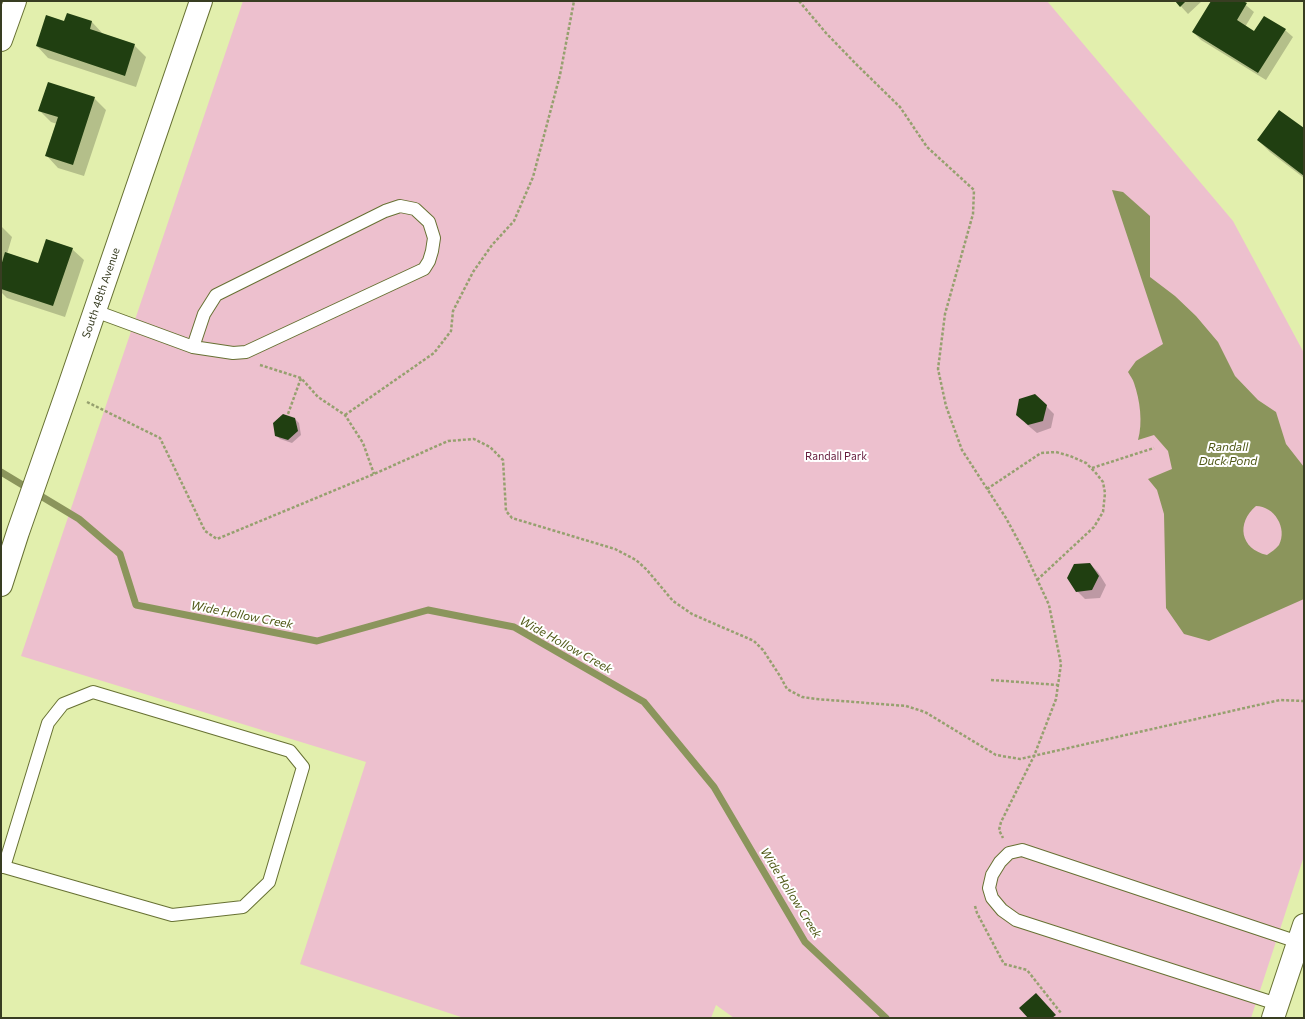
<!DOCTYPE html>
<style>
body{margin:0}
#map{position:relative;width:1305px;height:1019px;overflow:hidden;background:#e2efad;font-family:Commissioner,sans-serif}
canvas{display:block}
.frame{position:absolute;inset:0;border:2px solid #383d22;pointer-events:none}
</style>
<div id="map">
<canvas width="1305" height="1019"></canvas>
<div class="frame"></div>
</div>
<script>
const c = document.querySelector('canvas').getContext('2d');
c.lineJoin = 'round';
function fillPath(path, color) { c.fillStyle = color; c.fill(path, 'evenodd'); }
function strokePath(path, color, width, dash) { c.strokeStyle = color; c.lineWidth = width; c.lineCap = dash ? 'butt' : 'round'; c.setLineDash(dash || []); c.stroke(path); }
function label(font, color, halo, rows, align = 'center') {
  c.font = font + ' Commissioner,sans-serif'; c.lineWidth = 4; c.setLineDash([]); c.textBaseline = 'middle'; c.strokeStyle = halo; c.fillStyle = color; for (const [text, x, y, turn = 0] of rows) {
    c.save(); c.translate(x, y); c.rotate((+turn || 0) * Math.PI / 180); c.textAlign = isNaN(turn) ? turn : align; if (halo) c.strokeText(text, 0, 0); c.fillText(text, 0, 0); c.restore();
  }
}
fillPath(new Path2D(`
 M243,1H1047L1233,221L1304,353V856L1251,1018H734L716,1005L711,1018H464L300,964L366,762L21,656Z`), '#edc0ce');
fillPath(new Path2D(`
 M1112,190L1123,192L1150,216V277L1175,296L1196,316L1218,342L1235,376L1258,400L1276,412L1286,444L1304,467V599L1209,641L1184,634L1166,608L1164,514L1157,490L1148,479L1172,469L1168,451L1154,435L1138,440C1143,423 1140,400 1134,383C1133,379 1130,376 1128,372L1136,361L1163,344ZM1256,506C1274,506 1288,528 1279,545C1276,549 1271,552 1267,555C1240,549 1236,523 1256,506Z`), '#8b955c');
fillPath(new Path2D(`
 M1176,1H1202L1188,14Z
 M1212,1H1241L1254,12L1245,27L1255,33L1285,30L1293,37L1266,80L1201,40L1193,32Z
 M92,22L103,34L134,45L146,57L136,87L48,58L37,46L65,23Z
 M94,98L106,110L84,176L58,168L47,156L57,124L51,122L40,111Z
 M1304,130V178L1270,152L1258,140Z
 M1,226L12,237L7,254L39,265L72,249L84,260L65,317L7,298L1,292Z
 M1046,406L1054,414L1051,428L1037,433L1025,423Z
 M295,419L299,423L301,435L292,443L280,439L276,435Z
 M1090,564L1098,572L1106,585L1100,598L1085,599L1077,591Z`), '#0003');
strokePath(new Path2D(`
 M1,472L79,519L120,554L136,605L317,641L428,610L514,627L644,702L714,787L805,942L886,1018`), '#8b955c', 7);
fillPath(new Path2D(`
 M1175,1H1186L1180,7Z
 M1211,1H1243L1247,3L1237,20L1254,31L1264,16L1286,29L1258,73L1192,32Z
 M67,13L92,21L90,29L135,44L125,76L36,46L46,15L64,21Z
 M48,82L95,97L73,165L45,156L58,117L38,111Z
 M1279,110L1304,128V176L1257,140Z
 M46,239L73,248L53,306L1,289V266L5,252L38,263Z
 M1035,394L1047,405L1043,421L1028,425L1016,415L1019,399Z
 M283,414L295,418L298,431L288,440L275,436L273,423Z
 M1090,563L1099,576L1092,590L1076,592L1067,578L1074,564Z
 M1036,993L1056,1015L1052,1018H1028L1019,1008Z`), '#203f11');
const service = new Path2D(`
 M95,311L193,347L233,353L246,352L424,269L429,261L432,251L434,238L429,222L415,209L400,206L385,211L216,295L204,314L193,347
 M1,867H4L172,915L243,907L269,882L303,767L290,751L93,692L63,704L48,723L4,867
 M1277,1004L1016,920L1002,910L992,898L989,888L992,875L1000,862L1009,853L1022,850L1298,942`);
const minor = new Path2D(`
 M1,40L15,1
 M1273,1018L1304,925`);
const tertiary = new Path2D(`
 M1,585L18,532L67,392L201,1`);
strokePath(service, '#677133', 14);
strokePath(minor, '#677133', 24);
strokePath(tertiary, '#677133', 24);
strokePath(new Path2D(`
 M799,1L826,33L856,64L900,107L927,147L974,190L973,214L945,314L938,369L946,406L962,450L1006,518L1025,553L1049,605L1061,664L1056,699L1034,756L1001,822L999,830L1003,838
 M260,365L301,378L318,397L345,415L363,443L374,474
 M87,402L160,438L205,531L217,539L374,474L448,441L474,439L490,447L503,460L506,511L512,518L615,549L636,560L647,570L673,601L692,614L754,641L763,650L780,676L787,689L802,697L816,699L906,706L925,712L996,755L1020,759L1280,700L1304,701
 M288,414L301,378
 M345,415L434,353L451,331L453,311L473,272L492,245L514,221L533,177L560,75L574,1
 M1092,468L1154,448
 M987,489L1041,453L1056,452L1070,456L1086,463L1095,472L1103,482L1105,493L1103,512L1094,527L1037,580
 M991,680L1058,685
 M975,906L977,913L1004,964L1027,970L1061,1013`), '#96a06f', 2.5, [3, 2]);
strokePath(service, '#fff', 12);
strokePath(minor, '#fff', 22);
strokePath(tertiary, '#fff', 22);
label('11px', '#383d22', '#fff', [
 ["South 48th Avenue",101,293,-71]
]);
label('11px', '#641a3b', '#fff', [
 ["Randall Park",836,456]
]);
label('italic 12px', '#505917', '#fff', [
 ["Randall",1228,447],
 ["Duck Pond",1228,461],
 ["Wide Hollow Creek",242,615,11],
 ["Wide Hollow Creek",566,645,29],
 ["Wide Hollow Creek",791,893,58]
]);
</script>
